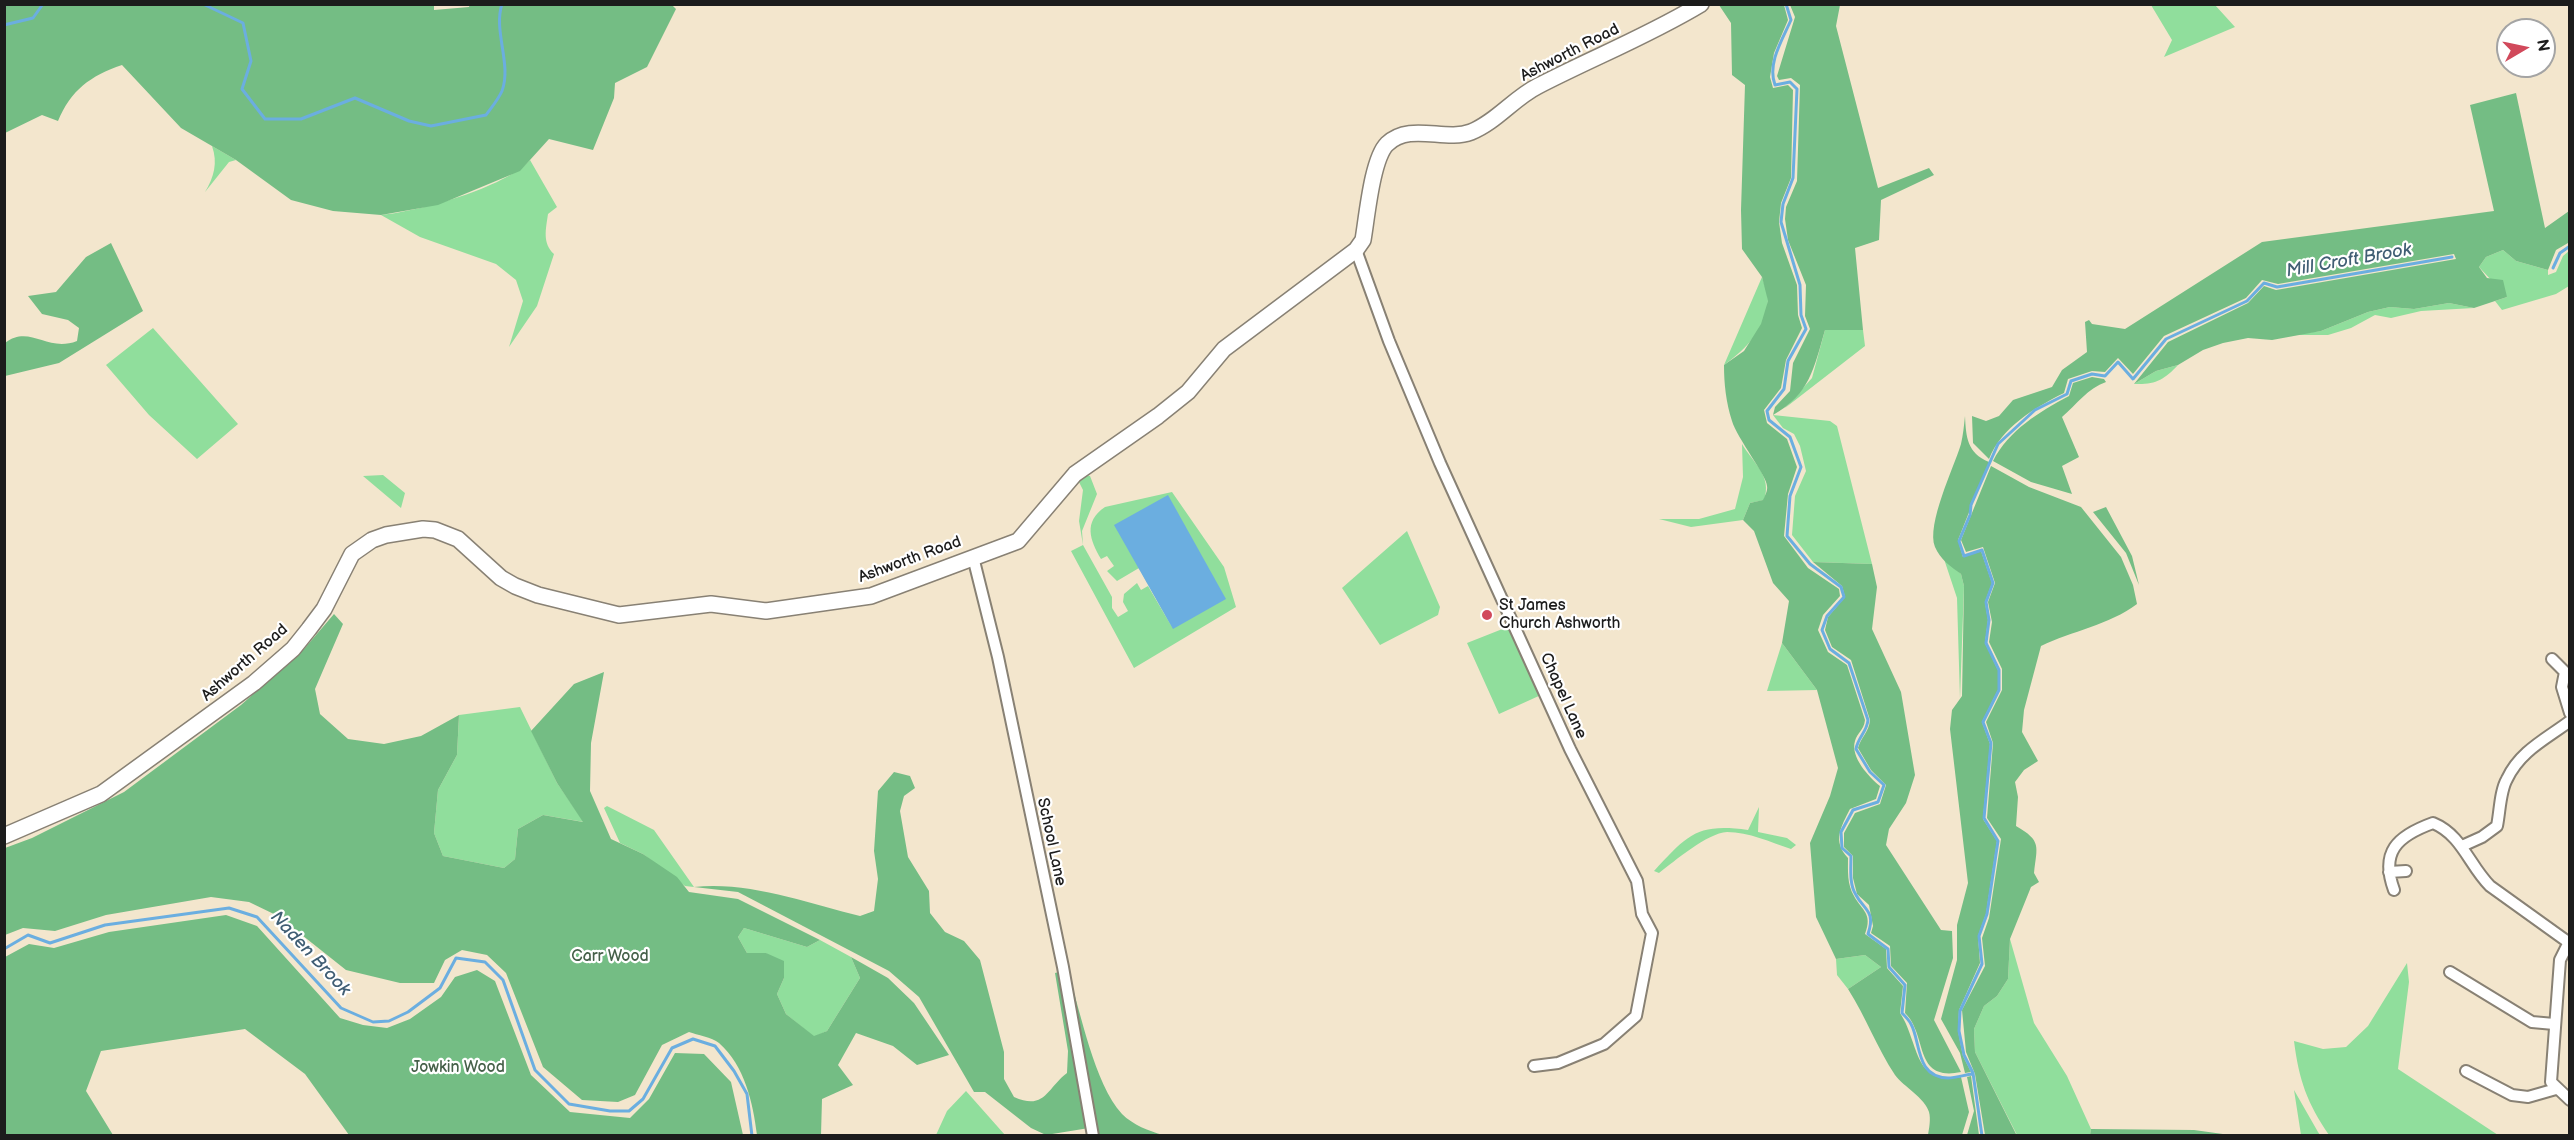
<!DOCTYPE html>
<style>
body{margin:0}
#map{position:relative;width:2574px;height:1140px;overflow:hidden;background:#f3e6cd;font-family:"Balsamiq Sans",sans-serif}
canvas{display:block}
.frame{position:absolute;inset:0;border:6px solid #1c1c1c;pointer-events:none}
.north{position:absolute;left:2496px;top:18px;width:60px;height:60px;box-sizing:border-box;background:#fff;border:2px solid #a4a4a4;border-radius:50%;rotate:81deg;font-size:16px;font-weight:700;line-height:24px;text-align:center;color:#1c1c1c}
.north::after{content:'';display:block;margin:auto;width:21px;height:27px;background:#d1495b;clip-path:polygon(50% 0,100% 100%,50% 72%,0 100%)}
</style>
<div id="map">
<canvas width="2574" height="1140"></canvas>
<div class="frame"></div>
<div class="north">N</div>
</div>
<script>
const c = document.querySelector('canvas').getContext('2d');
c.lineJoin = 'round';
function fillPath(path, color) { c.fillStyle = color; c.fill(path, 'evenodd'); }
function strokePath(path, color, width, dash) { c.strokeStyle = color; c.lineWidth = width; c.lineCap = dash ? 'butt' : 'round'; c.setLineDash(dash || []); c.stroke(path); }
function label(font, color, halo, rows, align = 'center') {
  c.font = font + ' "Balsamiq Sans",sans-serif'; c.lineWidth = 4.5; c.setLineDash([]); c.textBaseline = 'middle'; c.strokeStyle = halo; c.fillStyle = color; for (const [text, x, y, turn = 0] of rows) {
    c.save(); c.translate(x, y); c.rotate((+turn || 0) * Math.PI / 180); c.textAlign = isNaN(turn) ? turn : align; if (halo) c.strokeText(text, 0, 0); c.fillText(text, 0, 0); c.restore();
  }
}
fillPath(new Path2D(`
 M2151,5H2215L2235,27L2164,57L2172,40Z
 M212,146L236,160L229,162L205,192C214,177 218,163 212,146Z
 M530,160L557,207L548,214C546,229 542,243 554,254L537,306L509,347L523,301L516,280L496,264L420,237L381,215C420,211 504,188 530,160Z
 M2503,250L2516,261L2548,270V275L2556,272L2563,256L2569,251V286L2556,294L2502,310L2495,301L2507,297L2479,267L2486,257Z
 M1762,277C1764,284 1768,293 1768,300C1768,327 1744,351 1724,365Z
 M2449,303L2474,308L2421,311L2391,318L2375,315L2351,328L2328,335H2288L2321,331L2368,312L2390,307L2414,309Z
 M153,328L238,424L197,459L149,415L106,365Z
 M1825,330H1863L1865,346L1785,408L1812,378Z
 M2178,365C2164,380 2155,385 2134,384L2156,371Z
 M1773,415L1830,421L1837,426L1872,564L1813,562L1792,535L1795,496L1806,471L1800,446L1794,434L1783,428Z
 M1742,444C1754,464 1772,476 1764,500L1750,503L1743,520L1691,527L1659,519H1699L1735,509L1743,477Z
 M383,475L405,493L401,508L363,476Z
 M1085,475L1090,476L1097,494L1082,531L1083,545L1112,597V608L1118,617L1128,611L1123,602L1124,594L1137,583L1141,590L1148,586L1173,629L1115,525L1139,568L1117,581L1107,571L1114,566L1107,556L1101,559C1090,540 1083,522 1105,507L1172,492L1224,567L1236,607L1134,668L1071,551L1083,545L1079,521L1083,490L1078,480Z
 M1407,531L1440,607L1438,615L1380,645L1342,588Z
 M1944,559L1961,574L1964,586L1960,699L1957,598Z
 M1510,626L1541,695L1499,714L1467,643Z
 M1782,643L1817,690L1767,691Z
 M520,707L557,783L584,822L543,815L518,829L515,859L504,868L443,856L434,833L438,790L457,755L459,715Z
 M607,806L654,830L694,887L685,886L643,854L620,843L604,808Z
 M1759,807L1758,832L1787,838L1796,845L1791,849C1770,842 1749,832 1727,832C1707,833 1675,861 1659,873L1654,871C1688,835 1696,823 1748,830Z
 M744,928L807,947L820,940L851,957L860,978L827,1031L814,1037L786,1014L777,994L784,978L766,953H747L738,937Z
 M2010,939L2034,1023L2067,1076L2091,1129L2090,1135H2017L1975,1052L1974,1029L1984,1006L1997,996L2008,979Z
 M1865,955L1881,967L1848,989L1837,975L1836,959Z
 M2407,963L2409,982L2398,1069L2498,1135H2329C2307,1103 2299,1080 2294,1041L2323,1049L2346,1047L2368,1026Z
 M2294,1090L2318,1132L2320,1135H2301Z
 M966,1091L1005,1135H936L947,1111Z`), '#90de9c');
fillPath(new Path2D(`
 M434,5V10L469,7L470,4H671L676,9L647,67L615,83L614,98L593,150L549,139L520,171L438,205L381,215L333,211L291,200L236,160L181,128L122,65C90,76 71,90 58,121L42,115L5,133V5Z
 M1719,5H1784L1788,20L1774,53L1770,77L1773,88L1788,85L1793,90L1791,178L1781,203L1779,222L1782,243L1797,285L1798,315L1802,328L1786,360L1781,388L1764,410L1767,423L1787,439L1797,467L1788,494L1784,536L1808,568L1839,589L1840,596L1823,615L1818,630L1828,652L1847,665L1865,720C1864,730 1857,733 1855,741C1850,757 1869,777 1880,786L1876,799L1850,809C1841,827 1832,841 1848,858C1848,871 1847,884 1854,896C1862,911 1873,913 1865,934L1886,949L1887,968L1903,986L1900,1013C1919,1041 1913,1087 1961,1077L1969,1112L1962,1135H1928C1929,1129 1931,1119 1929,1112C1925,1098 1904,1087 1895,1075C1877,1048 1866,1017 1848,989L1881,967L1865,955L1836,959L1816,917L1810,843L1830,796L1838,768L1817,690L1782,643L1789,601L1773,583L1754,531L1743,520L1750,503L1763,500C1765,496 1768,490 1767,486C1767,476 1737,438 1732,421C1726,402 1724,384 1724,365L1744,351L1761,324L1768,301L1762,277L1742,249L1741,210L1745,85L1732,75L1731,23Z
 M1790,5H1840L1836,26L1878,188L1929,168L1934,175L1881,200L1879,240L1855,248L1863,330H1825C1814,368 1810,394 1773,415L1775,407L1790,391L1793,363L1810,329L1805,316L1806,285L1788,240L1785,219L1786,207L1797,181L1800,85L1791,78L1779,80L1777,76L1795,17Z
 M2516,93L2545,228L2569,211L2568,243L2556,250L2548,270L2516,261L2503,250L2486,257L2479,267L2487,278L2503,280L2507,297L2474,308L2449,303L2414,309L2390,307L2368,312L2321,331L2272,340L2248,338L2223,343L2203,350L2178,365L2156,371L2134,384L2168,342L2248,303L2264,286L2276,290L2456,259L2454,254L2278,284L2262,280L2246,298L2164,336L2133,374L2118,358L2105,372L2092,371L2068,379L2064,393C2034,408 2002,427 1989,459L1973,443L1972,416L1986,421L1999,416L2013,400L2052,387L2062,370L2087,352L2085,322L2089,320L2092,324L2125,329L2262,242L2494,211L2470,105Z
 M111,243L143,311L59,363L5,376V343C30,324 47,353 77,341L79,328L68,320L42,314L28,296L56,292L86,257Z
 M2092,377L2104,379L2106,382C2088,388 2077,404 2062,417L2079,457L2062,466L2072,494L2031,482L1993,461C2009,430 2039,412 2069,396L2073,383Z
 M1965,416C1966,437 1967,453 1989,462L1958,540L1963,557L1981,551L1992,583L1985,602L1988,620L1985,643L1998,670V690L1982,722L1990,744L1983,819L1997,841L1986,914L1978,936L1980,963L1959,1010L1958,1031L1963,1056L1971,1072L1965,1073L1960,1053L1941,1019L1957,960V925L1968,883L1950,729L1952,710L1962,696L1964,586L1961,574C1951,567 1940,559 1935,547C1926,525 1954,467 1961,444C1963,435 1964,426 1965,416Z
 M1991,466L2029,487L2081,507L2121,557L2133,585L2137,604C2109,625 2072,631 2041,646L2024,710L2022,732L2038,761L2024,770L2015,782L2018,797L2016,826C2042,841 2037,846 2034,873L2039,882L2031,887L2010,939L2008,979L1997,996L1984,1006L1974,1029L1975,1052L2017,1136L1985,1135L1975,1074L1966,1052L1962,1010L1985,966L1982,938L1989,918L2001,839L1987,818L1993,743L1986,722L2002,690V669L1989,642L1992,622L1988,602L1995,583L1983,547L1966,552L1961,540Z
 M2106,507L2132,556L2139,585L2126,553L2093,512Z
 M1813,562L1872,564L1877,587L1872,629L1901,692L1915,775L1906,803L1889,829L1886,845L1941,930L1952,931L1953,958L1934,1020L1961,1072C1913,1082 1928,1035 1905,1013L1907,983L1891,966L1890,946L1871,933L1873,926L1869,905L1857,894L1853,878V856L1844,847V833L1855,813L1880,804L1886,785L1871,770L1858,748C1861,737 1869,732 1870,720L1851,660L1832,647L1825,630L1828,617L1845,597L1842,586Z
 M334,614L343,624L315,689L320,714L348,739L384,744L421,736L459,715L457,755L438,790L434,833L443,856L504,868L515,859L518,829L543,815L583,822L557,783L531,731L574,684L604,672L591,743L590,791L611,839L643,854L677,877L689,892L738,899L820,940L807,947L744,928L738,937L747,953H766L784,961V978L777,994L786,1014L814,1036L827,1031L860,978L851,957L888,978L914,1003L949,1055L917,1065L893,1046L856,1033L838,1065L853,1085L822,1099L821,1135H757C753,1103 745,1066 719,1043C712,1037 697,1035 689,1032L662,1045L635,1095L618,1102L582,1100L543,1067L506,973L487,955L462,950L445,960L434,983H400L346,970L278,916L249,902L211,897L106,915L55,931L23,928L5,935V848L32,838L124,792L241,705L304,649Z
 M894,772L910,776L915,788L904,796L900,811L908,857L929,891L930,913L945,932L964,941L980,960L1004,1052V1079L1014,1097C1045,1111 1047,1088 1067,1073L1068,1051L1055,973L1059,972L1089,1128L1046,1135L1031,1128L985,1092H974L919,997L889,971L738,892L694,887C749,881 807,903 860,916L874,911L878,879L874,851L878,791Z
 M226,915L257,926L340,1018L363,1025L387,1028L410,1019L441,997L455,977L477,970L495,981L531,1075L570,1112L630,1118L649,1099L675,1053L704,1054L731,1082L743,1135H349L305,1074L245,1029L101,1051L86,1091L113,1135H5V957L29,944L54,948L109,932Z
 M1068,972C1081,1013 1094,1083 1122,1114C1133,1125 1149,1131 1163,1135H1098Z
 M1971,1076L1979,1135H1967L1974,1111L1967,1077Z
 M2091,1129L2194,1130L2230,1135H2090Z`), '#74bd84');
fillPath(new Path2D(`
 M1168,495L1226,599L1173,629L1114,525Z`), '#6baee0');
strokePath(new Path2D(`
 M203,4L243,23L251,61L242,89L265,119H301L355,98L409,121L431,126L486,115C491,108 498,100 502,91C512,64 493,31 502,4
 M1786,4L1791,20C1782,40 1767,64 1775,85L1790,82L1797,89L1793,178L1783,204L1781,222L1800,285L1801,315L1806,329L1788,361L1784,389L1767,411L1769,420L1790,437L1801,467L1790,496L1787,536L1810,564L1841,587L1844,597L1827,616L1822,630L1830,649L1849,663L1868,720C1867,732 1858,737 1856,749L1870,772L1884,785L1878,802L1853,810L1841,832L1842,848L1851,856C1851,869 1849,884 1856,895C1864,910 1876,911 1868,934L1888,949L1889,967L1905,985L1902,1013C1905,1016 1909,1020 1911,1024C1921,1042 1915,1077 1948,1078C1955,1078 1965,1075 1972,1074
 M4,25L33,18L43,4
 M2553,268L2560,253L2570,246
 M4,949L28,935L50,943L105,925L229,908L257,917L341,1008L373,1022L389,1021L408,1012L440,988L456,958L485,962L503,980L535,1070L569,1104L610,1111H629L643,1099L672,1048L693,1039L715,1046L734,1071L747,1094L752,1136
 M1982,1136L1973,1073L1964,1055L1959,1031L1960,1011L1982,964L1979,936L1987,914L1998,841L1984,818L1991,743L1983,722L1999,690V670L1986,643L1989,620L1986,602L1993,583L1982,550L1964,556L1959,541L1970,515L1971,505L1998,444L2035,410L2067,394L2071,381L2092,374L2105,376L2118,362L2133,379L2166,339L2247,301L2264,283L2277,287L2452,257`), '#6baee0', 3);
const street = new Path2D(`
 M1356,250L1389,341L1440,463L1570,749L1637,881L1642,914L1652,933L1636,1016L1604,1044L1558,1063L1534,1066
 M973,557L998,657L1063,967L1093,1136
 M2552,659L2565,672
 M2565,672L2562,687L2570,713
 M2462,846L2482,837L2497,826C2500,811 2500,791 2507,779C2520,751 2546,739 2570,721
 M2389,872L2406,871
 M2394,890C2380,852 2397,836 2433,823C2462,835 2469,865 2490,886L2568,942
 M2570,940L2560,960L2551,1082L2570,1100
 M2450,972L2532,1022L2554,1024
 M2466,1071L2512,1095L2528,1097L2556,1089`);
const secondary = new Path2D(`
 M4,836L101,794L254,683L293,649L309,629L324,609L352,554L372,540L386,535L423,529L435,530L458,539L501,578L515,586L538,595L619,615L711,604L766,611L871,596L1018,541L1075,474L1158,416L1188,392L1224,349L1356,250L1363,240C1367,217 1372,159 1387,144C1410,122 1445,142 1471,132C1496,122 1514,98 1538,86C1592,58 1648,36 1701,4`);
strokePath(street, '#888174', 14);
strokePath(secondary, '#888174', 18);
strokePath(street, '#fff', 10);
strokePath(secondary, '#fff', 15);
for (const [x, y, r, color] of [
 [1487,615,6,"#d1495b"]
]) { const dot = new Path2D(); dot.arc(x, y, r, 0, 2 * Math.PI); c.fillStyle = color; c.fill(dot); strokePath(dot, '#fff', 2); }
label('16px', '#1c1c1c', '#fff', [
 ["Ashworth Road",1570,53,-27],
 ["Ashworth Road",910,560,-20],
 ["Ashworth Road",245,663,-41],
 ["Chapel Lane",1563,696,66],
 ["School Lane",1051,842,78]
]);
label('16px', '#1c1c1c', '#fff', [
 ["St James",1499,606],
 ["Church Ashworth",1499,624]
], 'left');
label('16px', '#456049', '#fff', [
 ["Carr Wood",610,957],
 ["Jowkin Wood",458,1068]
]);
label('italic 18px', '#405e74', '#fff', [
 ["Mill Croft Brook",2349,261,-10],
 ["Naden Brook",310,954,47]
]);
</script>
